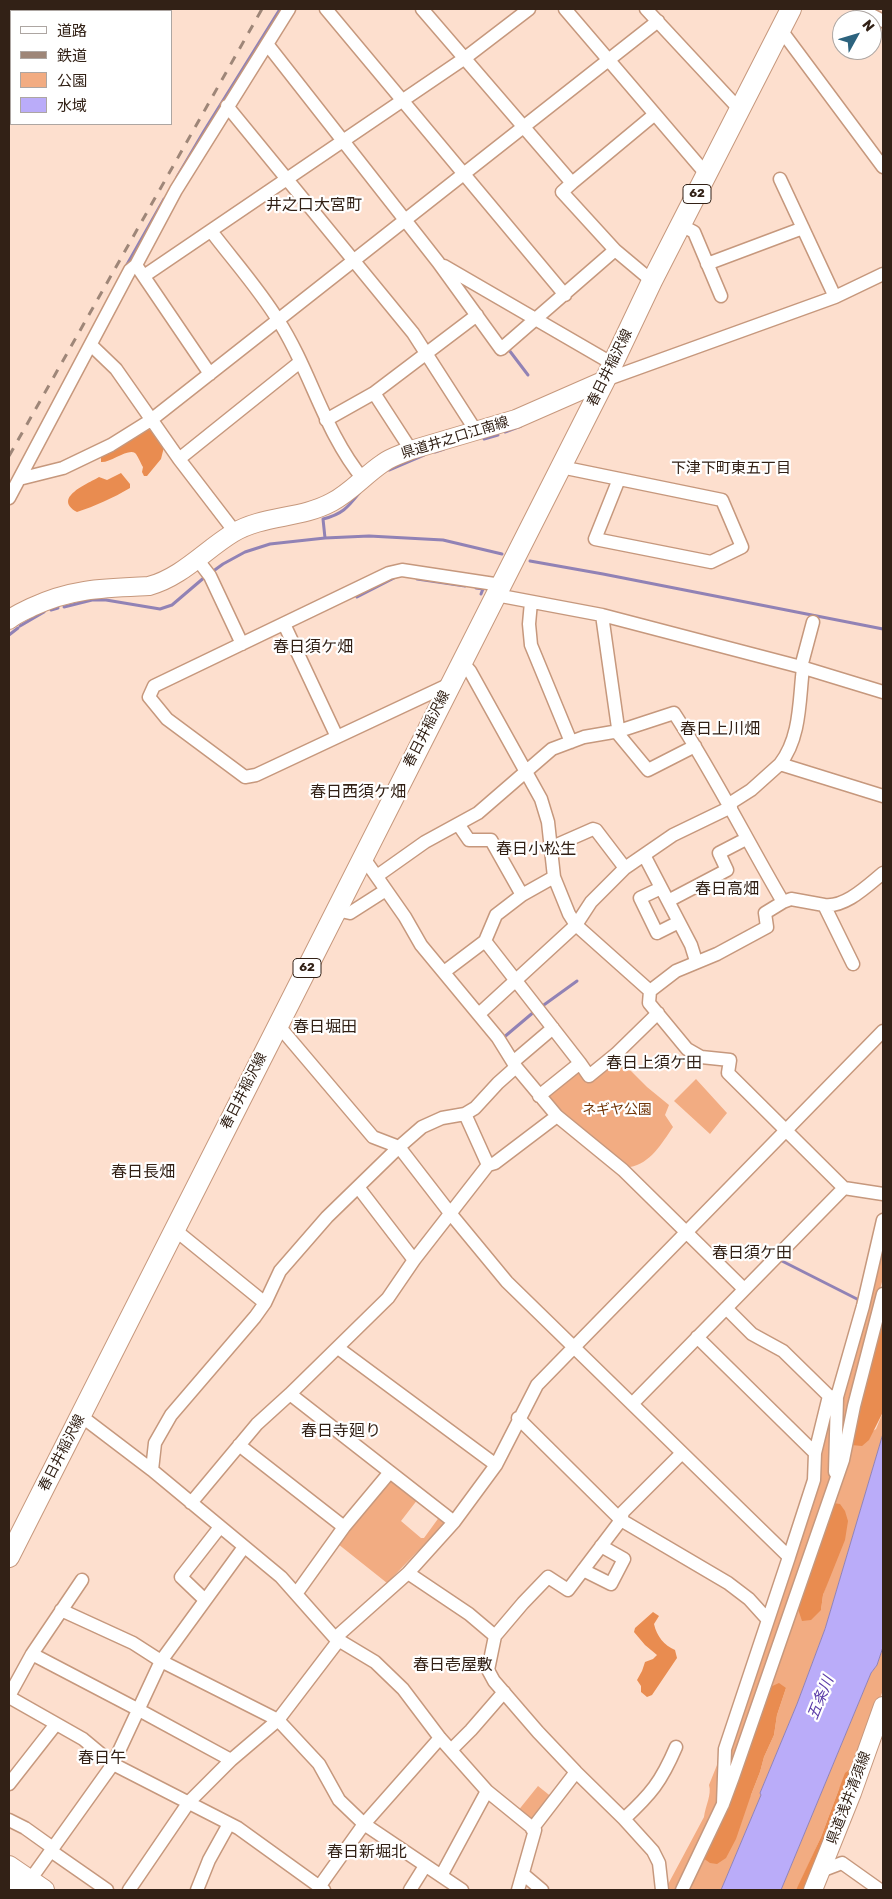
<!DOCTYPE html>
<meta charset="utf-8">
<style>
body{margin:0}
#map{position:relative;width:892px;height:1899px;overflow:hidden;background:#fddfce;font-family:Rubik,"Noto Sans JP",sans-serif}
canvas{display:block}
.frame{position:absolute;inset:0;border:10px solid #322116;pointer-events:none}
.legend{position:absolute;left:10px;top:10px;width:162px;height:115px;box-sizing:border-box;background:#fff;border:1px solid #ada6a2;margin:0;padding:6px 9px;list-style:none;font-size:15px;color:#322116}
.legend li{display:flex;align-items:center;gap:10px;height:25px}
.legend b{width:25px;border:1px solid #ada6a2}
.north{position:absolute;left:832px;top:10px;width:50px;height:50px;box-sizing:border-box;background:#fff;border:1px solid #ada6a2;border-radius:50%;rotate:51deg;font-size:14px;font-weight:700;line-height:20px;text-align:center;color:#322116}
.north::after{content:'';display:block;margin:auto;width:18px;height:22px;background:#2c637e;clip-path:polygon(50% 0,100% 100%,50% 72%,0 100%)}
</style>
<div id="map">
<canvas width="892" height="1899"></canvas>
<div class="frame"></div>
<ul class="legend">
<li><b style="height:6px;background:#fff"></b>道路</li>
<li><b style="height:6px;background:#9e8678"></b>鉄道</li>
<li><b style="height:14px;background:#f2ac82"></b>公園</li>
<li><b style="height:14px;background:#baacf9"></b>水域</li>
</ul>
<div class="north">N</div>
</div>
<script>
const c = document.querySelector('canvas').getContext('2d');
c.lineJoin = 'round';
function fillPath(path, color) { c.fillStyle = color; c.fill(path, 'evenodd'); }
function strokePath(path, color, width, dash) { c.strokeStyle = color; c.lineWidth = width; c.lineCap = dash ? 'butt' : 'round'; c.setLineDash(dash || []); c.stroke(path); }
function label(font, color, halo, rows, align = 'center') {
  c.font = font + ' Rubik,"Noto Sans JP",sans-serif'; c.lineWidth = 4.5; c.setLineDash([]); c.textBaseline = 'middle'; c.strokeStyle = halo; c.fillStyle = color; for (const [text, x, y, turn = 0] of rows) {
    c.save(); c.translate(x, y); c.rotate((+turn || 0) * Math.PI / 180); c.textAlign = isNaN(turn) ? turn : align; if (halo) c.strokeText(text, 0, 0); c.fillText(text, 0, 0); c.restore();
  }
}
fillPath(new Path2D(`
 M619,1059L647,1087L669,1105L665,1115L673,1127C662,1143 650,1164 630,1167C613,1155 549,1111 548,1093L579,1070Z
 M696,1079L727,1113L710,1134L674,1101Z
 M883,1238V1278L852,1397L841,1448V1399Z
 M831,1403V1475L828,1487L727,1781L728,1748L820,1453Z
 M883,1412V1434L825,1629L797,1704L760,1793L761,1795L721,1890H687L703,1858L751,1795L760,1772L764,1757L774,1735L777,1715L786,1688H768L797,1606L821,1610L823,1595L832,1568L833,1503L851,1445L876,1429Z
 M387,1480H394L418,1499L401,1521L421,1538H424L440,1516L445,1520L444,1524L387,1583L338,1544Z
 M883,1647V1690L853,1772L839,1789L821,1837L799,1885L796,1890H781L871,1673L877,1665Z
 M719,1760L720,1794L675,1890H665L704,1817C705,1807 712,1794 709,1785Z
 M538,1786L553,1798L534,1822L517,1812Z`), '#f2ac82');
fillPath(new Path2D(`
 M147,429L152,431L164,447L161,459L147,476H144L142,472L143,467C141,464 138,456 135,453C128,448 110,463 101,462V456Z
 M121,473L130,484V488C113,498 95,506 77,512C52,498 87,484 99,477L107,480Z
 M883,1312V1412L869,1440L862,1446L851,1445L860,1399Z
 M833,1503L840,1504L845,1511L848,1521L845,1540L823,1595L821,1610L811,1620L802,1621L797,1606Z
 M653,1612L659,1616L654,1624C657,1637 664,1645 675,1650L677,1658L652,1695L647,1697L641,1692V1686L637,1680L642,1671L645,1662L653,1659L657,1655L645,1645L634,1632L635,1628Z
 M779,1683L786,1688L777,1715L774,1735L764,1757L760,1772L751,1795L736,1839L726,1858L717,1864L710,1863L703,1858L729,1807L768,1688Z
 M849,1770L853,1772L807,1890H796L821,1837L845,1773Z`), '#e98c50');
const water = new Path2D(`
 M883,1434V1647L877,1665L871,1673L781,1890H721L761,1795L760,1793L797,1704L825,1629Z`);
fillPath(water, '#baacf9');
strokePath(water, '#9182b5', 1);
strokePath(new Path2D(`
 M177,177L204,131L280,9
 M125,268L164,199
 M509,350L528,375
 M505,432L521,426
 M484,439L498,435
 M435,452L444,449
 M389,470L424,455
 M325,538L323,519C343,514 348,507 360,492
 M530,561L603,574L883,629
 M212,572L223,564L245,552L270,544L325,538L369,536L443,540L502,554
 M417,579L465,586
 M476,588L483,589L481,594
 M357,597L396,577
 M64,607L92,600H106L160,609L172,605L206,576
 M51,610L58,608
 M20,626L44,612
 M9,635L18,628
 M541,1007L577,981
 M504,1039L503,1038L535,1011
 M780,1260L857,1299`), '#9182b5', 3);
const minor = new Path2D(`
 M326,9L565,295
 M422,9L572,183L562,192L615,250L652,281
 M565,9L707,175
 M646,9L740,110
 M860,9L883,21
 M9,10L11,13
 M34,11L35,9
 M781,30L883,167
 M267,44L438,262L501,349L615,250
 M9,56L11,51
 M227,106L413,333L476,431
 M780,179L835,297
 M572,183L655,114
 M681,225L694,232L721,296
 M211,231C233,260 259,289 278,320C311,371 324,432 363,479
 M707,264L803,228
 M136,265L176,190L289,9
 M444,266L613,364
 M144,276L465,58L529,9
 M91,345L116,369L179,459L235,532
 M605,380L835,297L883,274
 M374,393L411,450
 M326,420L374,393L477,315
 M179,459L300,362
 M561,467L722,500L742,547L711,562L595,539L619,479
 M19,479L63,468L111,445L151,420L658,21
 M9,498L130,270L136,265L210,374
 M197,559L210,576L242,644
 M496,595L602,615L801,667L883,692
 M531,602L529,624L531,645L571,742
 M602,615L619,735L648,770L695,746
 M284,624L337,737
 M462,662L470,671L541,799L548,822L554,877L569,914L576,925L650,991L649,1003L687,1049L701,1057L730,1060L728,1073L844,1188L883,1194
 M801,667L813,622
 M450,684L256,775L245,777L167,719L149,697L154,686L389,573L402,570L501,585
 M780,764C801,737 799,700 803,668
 M729,804L751,790L780,764L883,796
 M458,824L469,840H491L522,895
 M552,847L593,829L596,830L625,868
 M644,855L691,945L696,961
 M377,876L425,842L478,813L552,749L584,737L619,731L674,713C714,774 746,839 783,902L791,899L824,905L853,964
 M661,888L640,898L657,933L679,922
 M668,901L727,870L719,853L746,839
 M824,905C845,908 867,886 883,873
 M336,910L350,913L386,890
 M485,941L580,1063
 M444,972L485,941L496,915L522,895L554,877
 M650,991L676,971L717,954L767,927L765,913L783,902
 M479,1014L576,925L591,902L625,868L673,835L731,807
 M278,1025L373,1137L399,1147L450,1213L507,1282L789,1557L725,1749L723,1804
 M513,1062L553,1028
 M516,1067L557,1116L623,1170L744,1289
 M539,1096L580,1063L589,1076L616,1054L658,1013
 M465,1114L488,1165
 M358,1187L414,1260
 M174,1229L265,1303
 M726,1308L752,1334L783,1351L829,1396L837,1397
 M697,1337L815,1453
 M338,1348L496,1465
 M632,1404L844,1188
 M81,1416L152,1470L281,1577L335,1638L375,1662L403,1689L440,1738L487,1791L535,1830L518,1890
 M518,1418L621,1520L728,1583L749,1599L768,1620
 M239,1445L344,1527
 M152,1470L155,1443L171,1415L255,1317L265,1303L280,1271L327,1217L399,1147L422,1127L442,1118L465,1114L475,1108L498,1083L516,1067L498,1038L421,945L405,917L363,857
 M835,1472L837,1397L863,1306L883,1220
 M191,1503L257,1424L290,1394
 M454,1522L290,1394L388,1298L414,1260L488,1165L495,1163L557,1116
 M789,1557L814,1480L815,1453L829,1396
 M583,1570L611,1584L624,1559L601,1546
 M408,1573L469,1614L495,1636
 M296,1594L344,1527L390,1472
 M205,1600L181,1577L220,1527
 M61,1610L133,1643L161,1661L278,1720L319,1764L339,1800L364,1824L462,1890
 M335,1638L408,1573L454,1522L496,1465L537,1385L883,1031
 M32,1654L139,1710L231,1760
 M9,1696L32,1654L82,1580
 M9,1697L83,1739L113,1764L238,1828L324,1890
 M451,1750L471,1730L504,1692
 M9,1784L56,1724
 M624,1819C651,1794 661,1782 676,1747
 M9,1820L25,1828L53,1848
 M532,1829L576,1772
 M51,1851L107,1890
 M821,1871L842,1863L880,1890
 M523,1874L542,1890
 M441,1876L487,1791
 M30,1880L113,1764L161,1661L244,1547
 M319,1887L364,1824L440,1738
 M129,1890L189,1802L231,1760L278,1720L339,1640
 M197,1890L209,1860L229,1824
 M410,1890L425,1866
 M662,1890L659,1863L653,1851L624,1819L576,1772L538,1732L494,1681L488,1670L495,1636L523,1603L548,1577L568,1590L621,1520L623,1512L682,1453
 M682,1890L723,1804L733,1777L843,1460L854,1406L883,1294`);
const secondary = new Path2D(`
 M9,620C16,614 24,611 32,607C72,588 106,588 149,586C182,577 205,550 233,533C263,515 301,519 332,502C351,492 365,475 383,463C391,457 402,454 411,450L516,419L605,380
 M813,1890L852,1793L883,1706`);
const primary = new Path2D(`
 M9,1557L605,380L652,281L791,9
 M9,1866L44,1890
 M9,1886L15,1890`);
strokePath(minor, '#c6987d', 15);
strokePath(secondary, '#c6987d', 20);
strokePath(primary, '#c6987d', 22);
strokePath(minor, '#fff', 12);
strokePath(secondary, '#fff', 18);
strokePath(primary, '#fff', 20);
strokePath(new Path2D(`
 M52,11L53,9
 M9,78L11,74
 M9,102L11,98
 M9,456L262,9`), '#9e8678', 3, [9, 9]);
for (const [x, y, w] of [
 [697,194,28],
 [307,968,28]
]) { const box = new Path2D(); box.roundRect(x - w / 2, y - 9.5, w, 19, 4); c.fillStyle = '#fff'; c.fill(box); strokePath(box, '#322116', 1); }
label('bold 12px', '#322116', null, [
 ["62",697,194],
 ["62",307,968]
]);
label('14px', '#322116', '#fff', [
 ["春日井稲沢線",610,368,-64],
 ["県道井之口江南線",455,438,-17],
 ["春日井稲沢線",427,729,-63],
 ["春日井稲沢線",244,1091,-63],
 ["春日井稲沢線",62,1453,-63],
 ["県道浅井清須線",849,1798,-69]
]);
label('14px', '#723709', '#fff', [
 ["ネギヤ公園",617,1110]
]);
label('15px', '#322116', '#fff', [
 ["下津下町東五丁目",731,469]
]);
label('italic 15px', '#5b3ca8', '#fff', [
 ["五条川",821,1698,-68]
]);
label('16px', '#322116', '#fff', [
 ["井之口大宮町",314,205],
 ["春日須ケ畑",313,647],
 ["春日上川畑",720,729],
 ["春日西須ケ畑",358,792],
 ["春日小松生",536,849],
 ["春日高畑",727,889],
 ["春日堀田",325,1027],
 ["春日上須ケ田",654,1063],
 ["春日長畑",143,1172],
 ["春日須ケ田",752,1253],
 ["春日寺廻り",341,1431],
 ["春日壱屋敷",453,1665],
 ["春日午",102,1758],
 ["春日新堀北",367,1852]
]);
</script>
